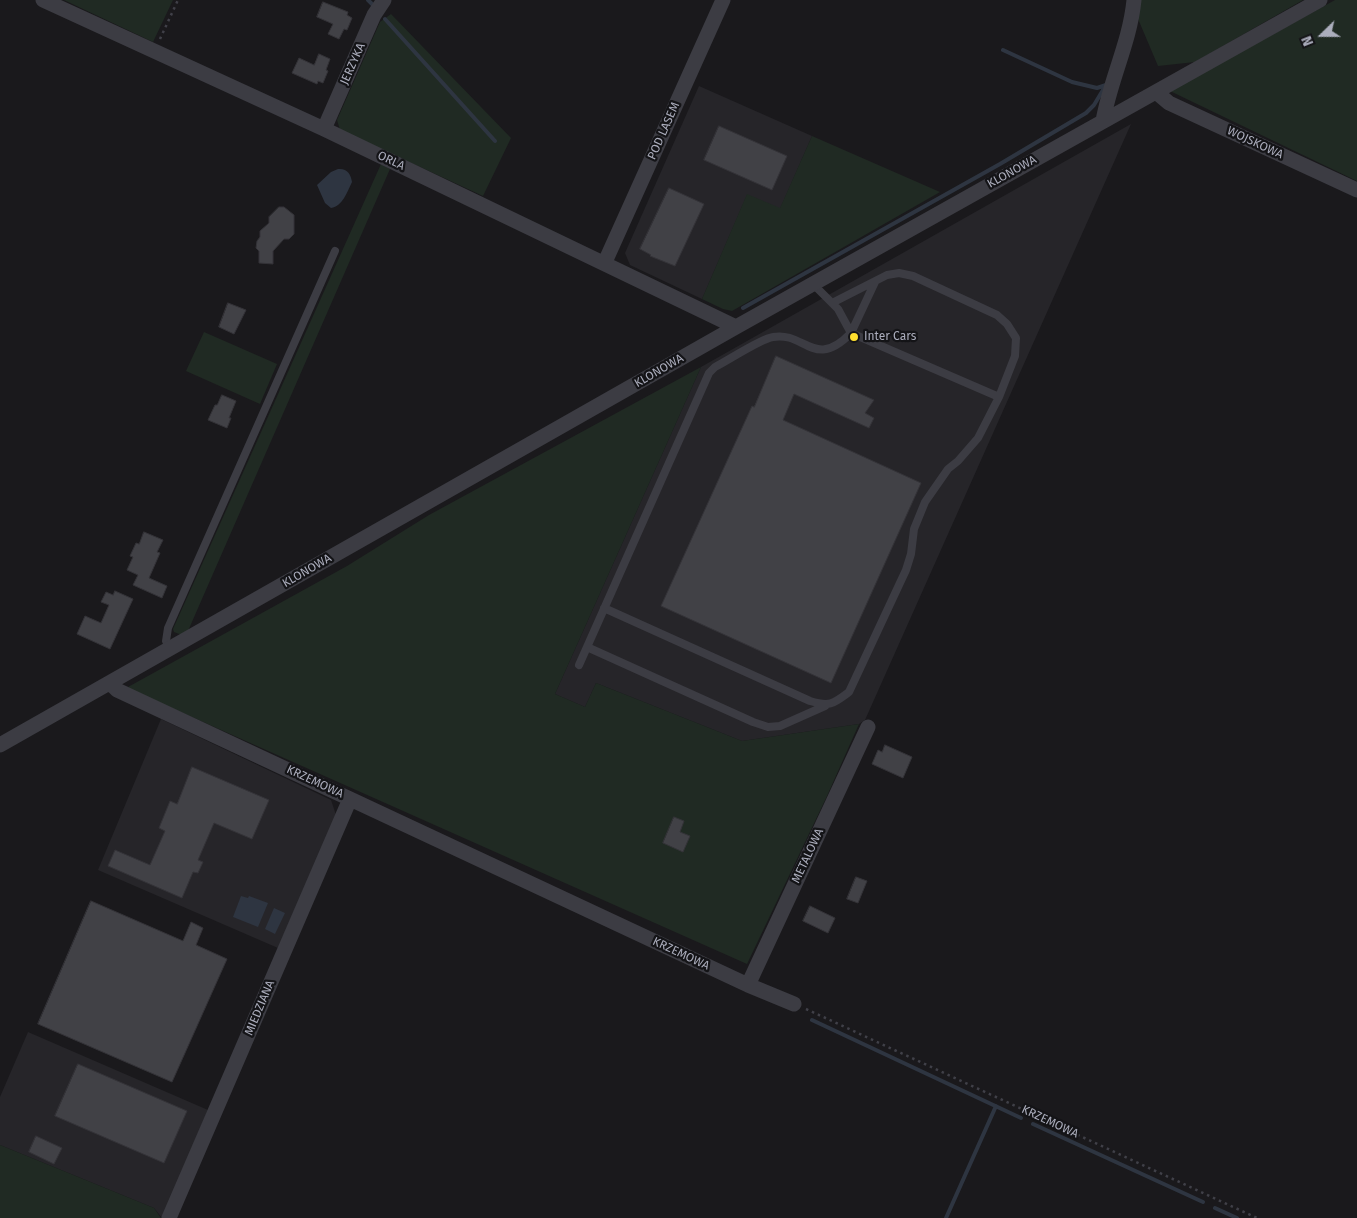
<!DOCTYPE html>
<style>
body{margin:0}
#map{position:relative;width:1357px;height:1218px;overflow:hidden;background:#1a191c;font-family:"Fira Sans",sans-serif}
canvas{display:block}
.north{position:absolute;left:1297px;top:10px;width:50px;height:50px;-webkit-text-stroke:4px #141417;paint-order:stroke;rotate:248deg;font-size:14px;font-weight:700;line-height:20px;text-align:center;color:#abadbc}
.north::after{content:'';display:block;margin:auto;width:18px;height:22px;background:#abadbc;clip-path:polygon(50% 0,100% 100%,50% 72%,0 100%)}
</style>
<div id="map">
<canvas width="1357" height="1218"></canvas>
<div class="north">N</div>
</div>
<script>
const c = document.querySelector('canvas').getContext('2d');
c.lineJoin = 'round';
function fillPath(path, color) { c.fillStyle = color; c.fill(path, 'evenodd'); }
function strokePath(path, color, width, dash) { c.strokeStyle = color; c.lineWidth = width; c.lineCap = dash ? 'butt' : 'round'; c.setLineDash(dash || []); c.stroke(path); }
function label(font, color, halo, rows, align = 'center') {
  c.font = font + ' "Fira Sans",sans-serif'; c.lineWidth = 4.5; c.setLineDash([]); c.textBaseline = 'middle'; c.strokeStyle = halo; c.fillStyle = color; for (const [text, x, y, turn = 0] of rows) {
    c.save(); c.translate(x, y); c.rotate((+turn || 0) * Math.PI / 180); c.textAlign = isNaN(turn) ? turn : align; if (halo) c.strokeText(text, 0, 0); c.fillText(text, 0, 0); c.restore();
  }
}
fillPath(new Path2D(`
 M699,86L812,136L780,209L747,195L702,299L630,265L625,253Z
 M1131,124L865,720L859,724L742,741L596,683L585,707L555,694L701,367Z
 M161,719L331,800L336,815L278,948L98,870Z
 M28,1032L208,1110L162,1218L154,1208L0,1145V1097Z`), '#262529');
fillPath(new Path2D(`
 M64,0H173L153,42Z
 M1130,0H1303L1195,62L1158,66Z
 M1335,0H1357V181L1170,91Z
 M391,14L511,138L483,196L340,130L337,120L380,22Z
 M812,136L940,192L732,311L723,309L702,299L747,194L780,208Z
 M381,164L390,169L188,631L182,635L174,632L173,629Z
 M204,332L277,364L260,404L186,371Z
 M701,367L555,694L585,707L596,683L742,741L859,724L827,796L747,964L129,689L128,687L347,566L429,515Z
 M0,1145L154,1208L161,1218H0Z`), '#202a23');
fillPath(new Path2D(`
 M338,169C347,168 351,174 352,182C347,192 343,206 331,208L325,203L317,185L331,172Z
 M241,896L248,898L249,896L268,903L258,927L233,917Z
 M274,908L285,913L275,934L265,929Z`), '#2e3541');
strokePath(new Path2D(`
 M368,0L374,6
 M385,19L495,141
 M743,308L1000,164L1086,113L1094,105L1106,85L1097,88L1072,82L1003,50
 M812,1020L1021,1118
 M1033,1124L1203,1202
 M1215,1208L1237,1218
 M946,1218L996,1106`), '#2e3541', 4);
const building = new Path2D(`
 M323,2L348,12L347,15L352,18L347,30L344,29L339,39L328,34L333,24L317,17Z
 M319,54L330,59L326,70L328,71L323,83L318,81L317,84L292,73L299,58L314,65Z
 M719,126L787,156L772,190L704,160Z
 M669,188L704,204L675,266L650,256L651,255L640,249Z
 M279,207H284L294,215V234L289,239H284L273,251V264L259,263V251L256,248L257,241L260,237V231L269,223V217Z
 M228,303L246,310L234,334L219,327Z
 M776,356L874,400L865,413L874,418L869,428L794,394L783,420L921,483L831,683L661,606L752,406L754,407Z
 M222,395L236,401L229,418H231L227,428L208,420L215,405H217Z
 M144,532L163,540L157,552L160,553L149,578L167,586L162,598L133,585L138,575L127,570L133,557L130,556L136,543L139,544Z
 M115,591L133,599L110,649L77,634L85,616L101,623L109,605L101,602L106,592L113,595Z
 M885,745L912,757L903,778L872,764L878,750L882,752Z
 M192,767L269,800L252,839L214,823L198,860L203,862L198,873L193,872L182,898L108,866L115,850L150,865L165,831L159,828L170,801L177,804Z
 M674,817L684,821L680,832L690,836L683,852L663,843Z
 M856,877L867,881L858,903L847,899Z
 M91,901L183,941L191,922L203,928L196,945L227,959L172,1082L38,1024Z
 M810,906L835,918L828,933L803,921Z
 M78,1064L187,1111L164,1163L55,1116Z
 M36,1136L62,1148L54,1164L29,1152Z`);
fillPath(building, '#414146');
strokePath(building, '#343338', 1);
strokePath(new Path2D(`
 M160,39L178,0
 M806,1009L1257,1218`), '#404048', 2.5, [2.5, 4]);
strokePath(new Path2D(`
 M875,282L851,333L999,397
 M604,608L810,701C830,707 833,704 849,692L906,570L911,554L914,529L925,502L948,469L958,461L978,438L999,397L1015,356L1016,338L1007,324L997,315L913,276L899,273L887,275L832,303
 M587,647L753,722L768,727L780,726L825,706
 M170,649L166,641L168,628L335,251
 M579,665L709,373L715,367C729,360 760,339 773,337C805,331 814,371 851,333L838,309L813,284`), '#3c3c43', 8);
strokePath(new Path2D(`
 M43,0L324,129L736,327
 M1156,92L1169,103L1357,190
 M1103,121C1110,80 1130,42 1134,0
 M324,129L374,15L384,0
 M605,262L723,0
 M110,683L117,690L748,985L794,1004
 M0,745L736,327L1320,0
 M748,985L868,727
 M169,1218L350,799`), '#3c3c43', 15);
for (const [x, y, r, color] of [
 [854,337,5,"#ffdf2e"]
]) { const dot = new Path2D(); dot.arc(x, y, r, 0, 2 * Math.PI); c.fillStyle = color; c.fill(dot); strokePath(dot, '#141417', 2); }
label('12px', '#abadbc', '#141417', [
 ["JERZYKA",353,64,-66],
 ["POD LASEM",664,131,-66],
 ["WOJSKOWA",1255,143,25],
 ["ORLA",391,161,25],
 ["KLONOWA",1012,172,-29],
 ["KLONOWA",659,371,-30],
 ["KLONOWA",307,571,-30],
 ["KRZEMOWA",315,782,25],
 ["METALOWA",808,856,-65],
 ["KRZEMOWA",681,954,25],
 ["MIEDZIANA",260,1008,-67],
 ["KRZEMOWA",1050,1122,25]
]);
label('12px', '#abadbc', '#141417', [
 ["Inter Cars",864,337]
], 'left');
</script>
